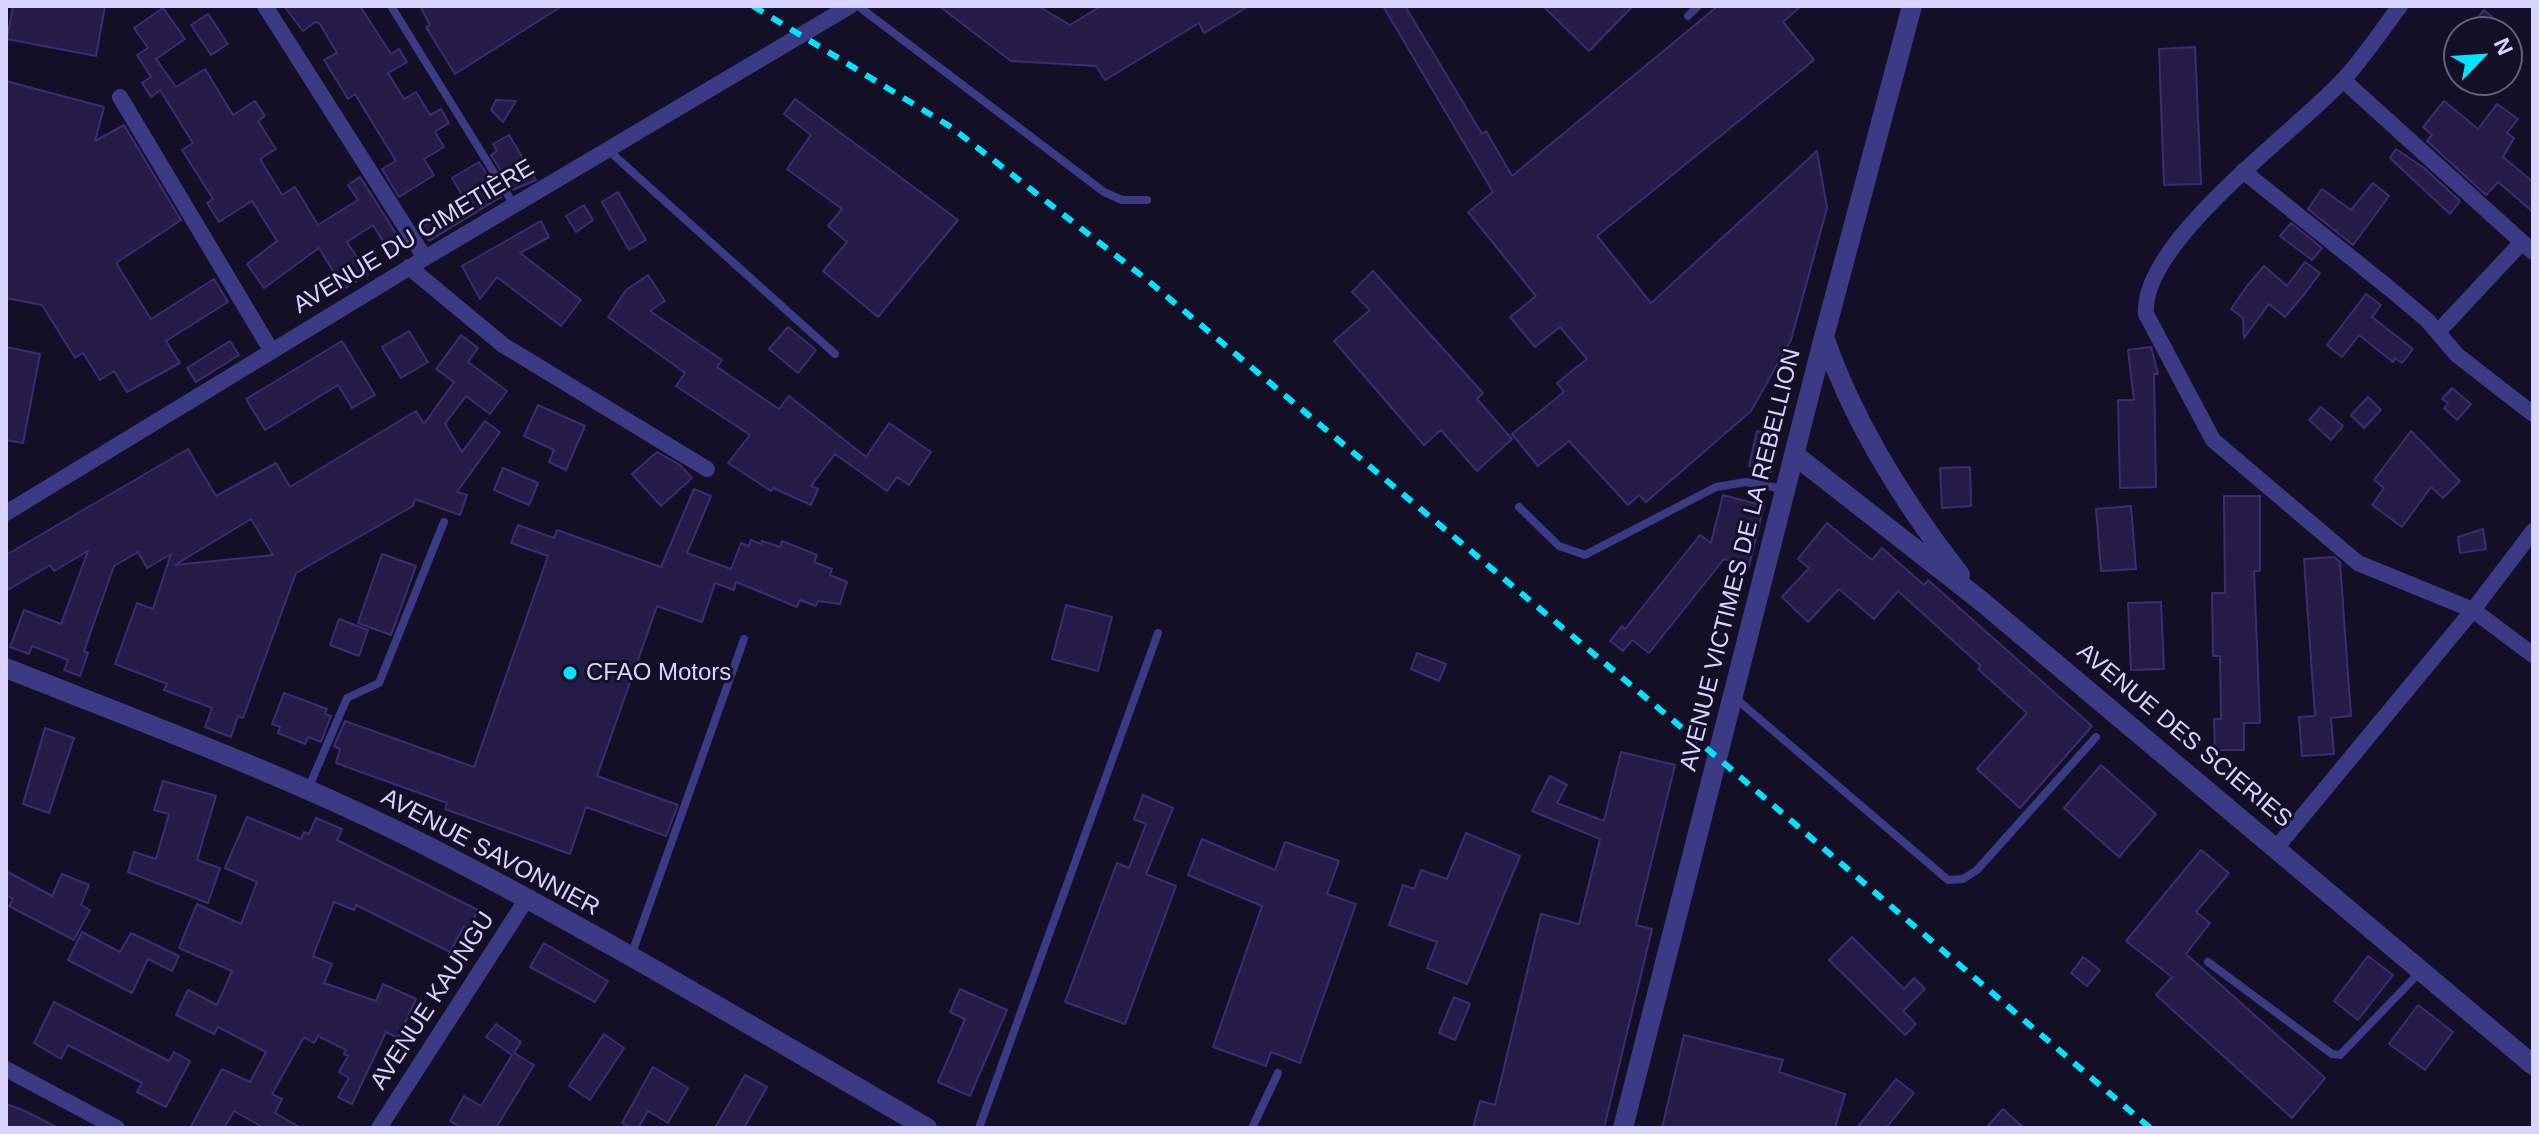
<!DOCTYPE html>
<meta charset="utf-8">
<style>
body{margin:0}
#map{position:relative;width:2539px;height:1134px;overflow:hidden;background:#130f26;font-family:Arial,sans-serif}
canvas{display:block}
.frame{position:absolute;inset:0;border:8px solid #d9d4ff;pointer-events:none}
.north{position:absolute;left:2443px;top:16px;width:80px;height:80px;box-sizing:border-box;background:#130f26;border:2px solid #625e7d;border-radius:50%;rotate:65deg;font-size:22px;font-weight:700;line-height:32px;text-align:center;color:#d9d4ff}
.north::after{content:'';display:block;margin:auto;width:28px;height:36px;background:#00e5ff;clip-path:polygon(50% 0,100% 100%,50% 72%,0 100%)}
</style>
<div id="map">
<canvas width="2539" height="1134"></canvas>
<div class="frame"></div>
<div class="north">N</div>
</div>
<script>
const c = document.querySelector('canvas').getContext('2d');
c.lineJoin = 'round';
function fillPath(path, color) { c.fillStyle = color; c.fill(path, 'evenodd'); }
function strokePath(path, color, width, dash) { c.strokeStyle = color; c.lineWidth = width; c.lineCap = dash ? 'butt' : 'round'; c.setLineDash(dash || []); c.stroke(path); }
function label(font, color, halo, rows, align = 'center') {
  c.font = font + ' Arial,sans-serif'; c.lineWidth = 6; c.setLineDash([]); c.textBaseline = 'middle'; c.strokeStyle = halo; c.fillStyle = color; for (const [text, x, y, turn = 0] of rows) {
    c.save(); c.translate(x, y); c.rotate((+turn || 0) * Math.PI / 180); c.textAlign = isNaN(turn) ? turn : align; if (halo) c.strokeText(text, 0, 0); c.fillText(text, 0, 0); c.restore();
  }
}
const building = new Path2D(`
 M13,6H105L96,56L7,39Z
 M284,6H360L391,54L399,49L407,62L388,73L404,99L416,92L430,115L441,109L449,123L435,132L444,147L424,159L434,175L399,197L382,169L396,161L355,94L348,99L324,60L337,53L320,24L315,22L303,31Z
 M420,6H562L455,74L426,27L430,25Z
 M939,6H1038L1070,25L1101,6H1249L1204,33L1199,23L1105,80L1096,66L1011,61Z
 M1383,6H1405L1482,134L1486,131L1512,176L1718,6H1801L1783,22L1814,60L1597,236L1651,303L1817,151L1827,208L1791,340L1751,411L1646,502L1639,495L1628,505L1569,441L1538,466L1512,434L1564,392L1557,383L1587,359L1560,327L1535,347L1510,317L1536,296L1468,212L1493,192Z
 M1543,6H1633L1589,51Z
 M163,8L185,39L156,59L176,87L205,69L233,115L255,101L265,116L258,121L276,149L260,159L282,195L295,187L318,225L358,200L348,185L360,177L404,246L391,254L373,225L347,242L368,274L344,289L319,248L264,288L247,264L277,241L252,201L219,222L207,203L213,199L182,150L193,143L160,90L151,97L142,83L151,77L137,55L148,48L134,28Z
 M2484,10L2509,32H2466Z
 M208,14L228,44L211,55L191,25Z
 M2195,47L2201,184L2164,185L2159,49Z
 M6,81L104,107L95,141L124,125L181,220L116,263L151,319L214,279L228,302L166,341L180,363L127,392L114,371L100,380L83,353L75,358L42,305L6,298Z
 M795,99L958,220L878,317L823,271L847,242L828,226L842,209L787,169L811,135L784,114Z
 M496,100L516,101L503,122L491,110Z
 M2444,101L2478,129L2497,104L2518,119L2507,133L2514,138L2503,157L2533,182V212L2498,182L2486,195L2427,141L2432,135L2423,127Z
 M509,135L536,180L513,190L491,155L497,151L493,144Z
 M2396,149L2424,168L2460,201L2450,214L2390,158Z
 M479,162L501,197L429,241L421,227L465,200L452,178Z
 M2373,183L2389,196L2353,245L2308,209L2322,189L2351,210Z
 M618,192L646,240L629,250L602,202Z
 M584,205L593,220L576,232L566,216Z
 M541,221L549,237L520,253L581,300L561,326L497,277L480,299L462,266Z
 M2291,223L2322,248L2312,260L2280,236Z
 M2305,262L2320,273L2306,292L2285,317L2269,304L2244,338L2243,318L2231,309L2247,286L2264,266L2287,286Z
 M1373,271L1483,393L1477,399L1512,439L1477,471L1441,430L1424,445L1334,341L1370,310L1352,292Z
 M648,275L665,301L650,311L722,360L717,367L779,409L789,396L866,457L889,423L931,452L909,485L897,477L887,491L835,454L811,486L818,489L811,505L773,488L771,491L728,463L750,435L676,386L685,373L608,317L626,290Z
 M2366,294L2381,305L2372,317L2413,349L2402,363L2395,358L2393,362L2359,335L2342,357L2327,345Z
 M788,327L816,350L798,373L769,349Z
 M409,331L428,362L401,378L382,347Z
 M461,335L478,348L468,362L507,391L490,414L466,396L445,424L462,452L485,421L500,432L457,492L467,495L460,515L415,499L413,506L296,573L243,718L238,716L231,737L205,727L212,708L164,690L167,684L115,664L137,603L153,609L171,554L147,568L138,552L114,566L84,651L88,653L80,676L64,670L68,660L32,646L29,654L10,647L24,610L61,624L88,551L54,571L50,565L6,591V555L188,449L216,496L276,463L290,487L416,411L424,424L454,382L436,369ZM251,519L273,555L175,565Z
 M230,341L239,355L196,382L187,368Z
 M342,341L375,395L352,408L338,385L265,430L246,399Z
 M6,347L40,354L23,443L6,440Z
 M2151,347L2158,374H2154L2156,487L2120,488L2118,400H2134L2128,350Z
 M2452,388L2471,404L2457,420L2444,408L2448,403L2442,399Z
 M2368,397L2381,410L2364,428L2351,415Z
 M538,405L585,426L566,470L549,462L554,450L524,436Z
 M2321,407L2343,426L2331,440L2309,420Z
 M1757,431L1779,437L1771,472L1749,466Z
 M2411,431L2460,481L2443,498L2431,487L2402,527L2372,505L2384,488L2374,480Z
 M657,452L680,465L692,478L661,506L632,474Z
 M1970,467L1971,506L1942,508L1940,468Z
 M503,468L538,483L529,505L494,490Z
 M694,489L711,496L687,553L731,569L741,543L749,546L751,540L761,544L762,541L780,547L782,541L817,555L814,562L832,569L830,575L847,582L840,604L818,601L816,606L800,600L797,607L736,582L734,590L715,583L702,622L657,606L597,776L678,805L666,836L586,807L570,854L445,809L447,803L336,763L340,749L334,746L345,721L474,767L548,556L511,543L518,525L554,538L557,530L661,567Z
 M1723,495L1764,506L1749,566L1724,559L1649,653L1632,640L1623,651L1610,641L1622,626L1625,629L1700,535L1711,543Z
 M2224,496H2260V571H2254L2260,723H2244V750H2215L2214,719H2221L2220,656H2213L2212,593H2225Z
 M2131,506L2136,569L2101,571L2096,509Z
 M1827,523L1872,560L1882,548L1924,585L1928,580L2092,726L2020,808L1977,769L2027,713L1978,669L1981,666L1898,591L1874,619L1839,589L1808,622L1782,597L1809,568L1798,559Z
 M2483,529L2486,549L2460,553L2458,537Z
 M382,554L416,566L391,635L358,623Z
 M2334,557L2340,562L2351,716L2331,718L2334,754L2302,756L2299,717L2315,716L2304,559Z
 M2161,602L2164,669L2131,670L2128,603Z
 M1066,605L1112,617L1098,671L1052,659Z
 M339,619L368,630L359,656L330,645Z
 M1417,653L1446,664L1439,681L1411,669Z
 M284,693L327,709L325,714L331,716L321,742L308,737L305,744L278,733L280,727L272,724Z
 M45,728L74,738L49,813L23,804Z
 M1621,752L1675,765L1636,925L1652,929L1604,1128H1473L1480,1101L1495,1105L1541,914L1579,924L1600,839L1532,811L1550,776L1567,785L1557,803L1604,821Z
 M2101,765L2156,814L2119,857L2064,808Z
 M163,781L216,796L197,860L220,868L208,903L128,872L134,852L156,859L169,814L154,810Z
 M1143,795L1173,808L1146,874L1176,886L1125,1024L1065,1002L1117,863L1129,868L1146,824L1134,819Z
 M247,817L301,839L304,832L309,834L316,818L342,829L337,840L478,910L469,928L464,926L450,952L356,905L354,910L334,902L313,956L332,964L324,983L376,1001L383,984L416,999L398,1038L386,1032L352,1104L338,1097L349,1078L339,1072L348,1056L344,1054L346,1050L318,1036L314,1043L304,1037L272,1094L282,1099L275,1113L301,1128H264L234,1111L224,1128H190L222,1069L250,1082L266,1052L218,1027L214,1034L176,1015L188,990L217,1005L232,971L179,948L197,904L241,924L257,882L225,868Z
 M1466,833L1520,856L1467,984L1427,968L1437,942L1389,925L1403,885L1414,889L1421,870L1447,879Z
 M1202,839L1275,870L1285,842L1339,861L1327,894L1356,904L1300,1063L1271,1052L1266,1066L1213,1047L1262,906L1188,875Z
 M2201,850L2229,873L2196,912L2210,923L2186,954L2325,1078L2292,1118L2156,995L2172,977L2126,941Z
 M6,871L52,896L62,874L89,885L81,905L90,910L74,940L9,906L13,899L6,895Z
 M82,932L120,952L131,933L179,956L172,971L148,959L132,993L68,960Z
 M1852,937L1904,989L1914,978L1925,989L1903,1011L1916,1024L1905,1035L1829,960Z
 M544,943L608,981L595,1002L530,967Z
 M2368,956L2393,975L2358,1020L2334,1001Z
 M2083,957L2100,970L2087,986L2071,973Z
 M960,989L1007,1010L970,1096L938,1082L965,1019L950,1012Z
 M1454,997L1470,1004L1455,1040L1439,1033Z
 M54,1002L169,1061L174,1052L190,1061L166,1107L137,1092L142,1083L68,1045L61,1059L34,1043Z
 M2418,1005L2453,1032L2425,1070L2389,1044Z
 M496,1024L521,1042L514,1053L534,1065L496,1128H463L450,1121L464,1096L481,1106L512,1055L486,1037Z
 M604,1034L624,1048L590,1100L569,1086Z
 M1684,1035L1783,1060L1779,1072L1845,1094L1835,1128H1662Z
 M653,1067L688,1088L668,1123L648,1111L638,1128H631L622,1123Z
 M745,1075L767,1087L744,1128H715Z
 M1896,1079L1914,1093L1886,1128H1857Z
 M6,1104L23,1110L58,1128H6Z
 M2003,1109L2024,1128H1986Z`);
fillPath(building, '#241b47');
strokePath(building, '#3b2d73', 2);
strokePath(new Path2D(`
 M391,6L514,205
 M858,6L1104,192L1122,200H1147
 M1688,16L1698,6
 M608,150L835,354
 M1519,507L1559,546L1585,555L1716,487L1746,482L1783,489
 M1735,698L1948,880L1963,879L1977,870L2096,737
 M308,789L347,698L379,683L444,522
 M631,956L744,639
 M2208,962L2332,1054L2340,1055L2421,971
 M979,1128L1158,633
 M1252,1128L1278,1073`), '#3d3a85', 8);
strokePath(new Path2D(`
 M265,6L425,258
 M2400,6C2382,30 2364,57 2344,79C2297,131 2140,242 2146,314L2213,440L2358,563L2473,610L2533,655
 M2343,80L2533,252
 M120,97L271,350
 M2243,171L2389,288L2427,320L2457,355L2533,414
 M409,267L503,345L707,469
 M2438,332L2522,242
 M6,513L425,258L850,6
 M2277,847L2473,610L2533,531
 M6,1069L117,1128
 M379,1128L526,900`), '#3d3a85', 16);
strokePath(new Path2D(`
 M1824,337C1854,424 1904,503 1960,575
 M1796,456L1980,600L2533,1065
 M6,668C146,724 290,776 425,845C596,932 761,1032 927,1128
 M1623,1128L1824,337L1912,6`), '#3d3a85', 20);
strokePath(new Path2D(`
 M753,6L951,127L1146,279L1718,758L2150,1128`), '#00e5ff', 6, [12, 10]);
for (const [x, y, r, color] of [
 [570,673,8,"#00e5ff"]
]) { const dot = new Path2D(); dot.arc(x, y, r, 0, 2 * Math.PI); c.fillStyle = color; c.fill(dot); strokePath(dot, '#130f26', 3); }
label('24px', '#d9d4ff', '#130f26', [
 ["AVENUE DU CIMETIÈRE",414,237,-31],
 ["AVENUE VICTIMES DE LA REBELLION",1741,560,-76],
 ["AVENUE DES SCIERIES",2184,736,40],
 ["AVENUE SAVONNIER",490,853,28],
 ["AVENUE KAUNGU",433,1001,-57]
]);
label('24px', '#d9d4ff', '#130f26', [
 ["CFAO Motors",586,673]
], 'left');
</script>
